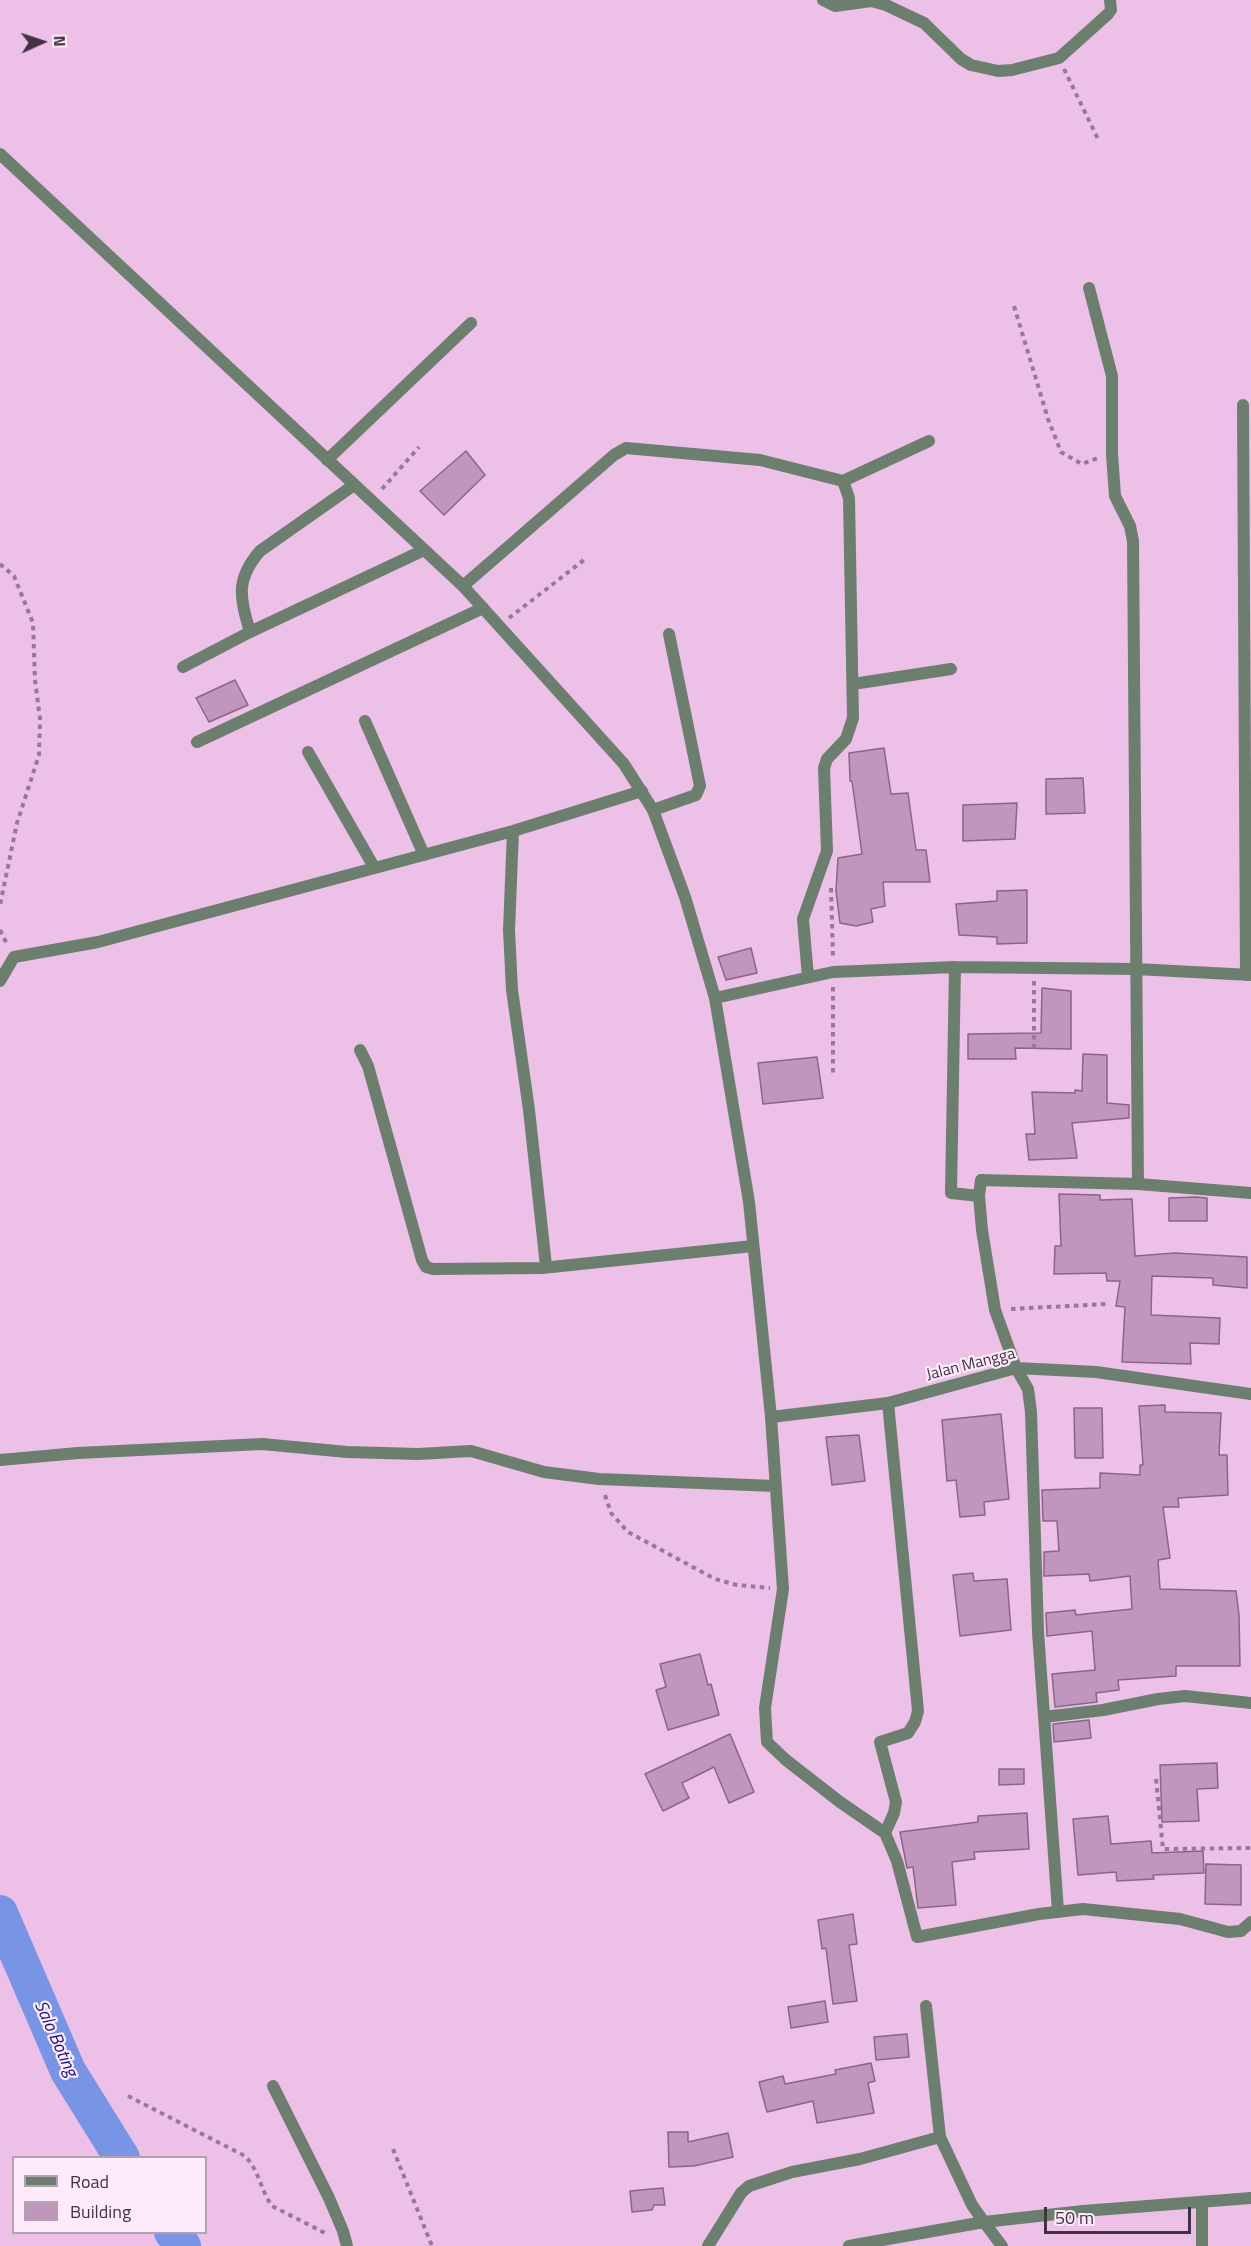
<!DOCTYPE html>
<style>
body{margin:0}
#map{position:relative;width:1251px;height:2246px;overflow:hidden;background:#ecc0e7;font-family:"Titillium Web",sans-serif}
canvas{display:block}
.legend{position:absolute;left:12px;top:2156px;width:195px;height:78px;box-sizing:border-box;background:#fdebfb;border:2px solid #b3a1b1;margin:0;padding:8px 10px;list-style:none;font-size:18px;color:#433242}
.legend li{display:flex;align-items:center;gap:12px;height:30px}
.legend b{width:30px;border:2px solid #b3a1b1}
.north{position:absolute;left:12px;top:12px;width:60px;height:60px;-webkit-text-stroke:4px #fdebfb;paint-order:stroke;rotate:87deg;font-size:16px;font-weight:700;line-height:24px;text-align:center;color:#433242}
.north::after{content:'';display:block;margin:auto;width:21px;height:27px;background:#433242;clip-path:polygon(50% 0,100% 100%,50% 72%,0 100%)}
.scale{position:absolute;left:1044px;top:2207px;width:147px;height:27px;box-sizing:border-box;border:3px solid #433242;border-top:0;padding-left:8px;font-size:18px;line-height:21px;white-space:nowrap;color:#433242;-webkit-text-stroke:4px #fdebfb;paint-order:stroke}
</style>
<div id="map">
<canvas width="1251" height="2246"></canvas>
<ul class="legend">
<li><b style="height:8px;background:#6c7e6e"></b>Road</li>
<li><b style="height:16px;background:#c096bc"></b>Building</li>
</ul>
<div class="north">N</div>
<div class="scale">50 m</div>
</div>
<script>
const c = document.querySelector('canvas').getContext('2d');
c.lineJoin = 'round';
function strokePath(path, color, width, dash) { c.strokeStyle = color; c.lineWidth = width; c.lineCap = dash ? 'butt' : 'round'; c.setLineDash(dash || []); c.stroke(path); }
function fillPath(path, color) { c.fillStyle = color; c.fill(path, 'evenodd'); }
function label(font, color, halo, rows, align = 'center') {
  c.font = font + ' "Titillium Web",sans-serif'; c.lineWidth = 4.5; c.setLineDash([]); c.textBaseline = 'middle'; c.strokeStyle = halo; c.fillStyle = color; for (const [text, x, y, turn = 0] of rows) {
    c.save(); c.translate(x, y); c.rotate((+turn || 0) * Math.PI / 180); c.textAlign = isNaN(turn) ? turn : align; if (halo) c.strokeText(text, 0, 0); c.fillText(text, 0, 0); c.restore();
  }
}
strokePath(new Path2D(`
 M0,1913L68,2071L122,2158
 M172,2232L183,2246`), '#7a94e5', 36);
const building = new Path2D(`
 M466,451L485,475L444,515L420,491Z
 M235,680L248,705L209,722L196,698Z
 M884,748L891,794L908,793L916,850H926L930,882H883L885,906L871,909L873,922L856,926L840,923L836,891L838,858L862,854L852,781H850L849,753Z
 M1083,778L1085,813L1046,814V779Z
 M1017,803L1015,839L963,841V805Z
 M1027,890V943L997,944V937L959,935L956,904L997,901V891Z
 M751,948L757,973L726,980L718,957Z
 M1042,988L1071,991V1049L1015,1048L1016,1059H968V1034L1041,1033Z
 M1083,1054L1107,1055V1103L1129,1105V1118L1072,1123L1077,1158L1029,1160L1026,1134H1035L1032,1092L1075,1093V1090L1082,1091Z
 M817,1057L823,1098L763,1104L758,1063Z
 M1059,1194L1100,1195V1200L1132,1199L1135,1256L1175,1253L1247,1257V1288L1213,1285V1278L1152,1276L1151,1315L1220,1318L1219,1344L1190,1343L1191,1364L1122,1362L1125,1307L1116,1306L1120,1281H1107L1106,1273L1054,1274L1055,1246H1061Z
 M1196,1197L1207,1198V1221H1169V1198Z
 M1165,1405V1412L1221,1413L1219,1455H1227L1228,1495L1178,1498L1179,1507H1163L1170,1558L1158,1560L1160,1589L1236,1591L1239,1615L1240,1666H1176V1676L1118,1680L1119,1690L1096,1693L1097,1702L1055,1707L1052,1674L1095,1670L1092,1631L1047,1636L1046,1613L1075,1610L1076,1615L1132,1609L1130,1576L1090,1581L1089,1574L1044,1576V1552L1059,1551L1057,1521H1043L1042,1490L1100,1488V1473L1140,1475V1465H1143L1139,1406Z
 M1074,1408H1102L1103,1458H1075Z
 M1001,1414L1009,1499L984,1502L985,1515L960,1517L956,1480L947,1481L942,1420Z
 M859,1435L865,1481L832,1485L826,1437Z
 M973,1573L974,1581L1007,1579L1011,1630L960,1636L953,1575Z
 M700,1654L708,1685L711,1684L719,1715L668,1730L656,1690L666,1687L660,1664Z
 M1089,1720L1091,1738L1054,1742L1053,1724Z
 M730,1734L754,1792L729,1803L714,1767L682,1783L689,1798L663,1811L645,1774Z
 M1217,1763L1218,1788L1197,1789L1199,1821L1162,1822L1160,1765Z
 M999,1769H1024V1784L999,1785Z
 M1027,1813L1029,1849L974,1852L975,1859L952,1862L956,1905L918,1908L913,1867L907,1868L900,1832L978,1822V1816Z
 M1108,1816L1111,1844L1151,1841L1152,1853L1203,1851L1204,1873L1153,1875L1154,1879L1117,1881L1116,1872L1078,1875L1073,1819Z
 M1206,1864L1241,1865V1905L1205,1904Z
 M853,1914L857,1944L849,1945L857,2001L833,2004L826,1948L822,1949L818,1920Z
 M825,2001L828,2022L791,2028L788,2007Z
 M907,2034L909,2057L876,2060L874,2037Z
 M871,2063L875,2081L868,2083L874,2113L817,2123L813,2101L767,2112L759,2082L783,2076L785,2084L836,2074L835,2070Z
 M668,2132H688V2142L728,2133L733,2157L694,2166L669,2167Z
 M663,2188L665,2205H654L652,2210L632,2212L630,2191Z`);
fillPath(building, '#c096bc');
strokePath(building, '#8b6488', 1.5);
strokePath(new Path2D(`
 M1064,69L1099,141
 M1014,306L1048,419L1061,452L1082,464L1098,458
 M382,489L419,447
 M0,564L14,576L33,623L35,680L40,719L39,755L17,823L0,905
 M509,618L584,560
 M831,888L833,959
 M0,930L8,946
 M1034,981V1050
 M833,987V1073
 M1011,1309L1106,1304
 M605,1495L611,1513L628,1532L715,1579L737,1585L770,1588
 M1156,1779L1163,1849L1251,1848
 M128,2096L245,2156C259,2170 261,2191 272,2206L327,2234
 M393,2149L432,2246`), '#977994', 4, [4.5, 4.5]);
strokePath(new Path2D(`
 M823,0L835,6L871,1L886,5L924,23L961,59L971,65L998,71L1012,70L1059,58L1108,14L1111,10L1110,0
 M1089,288L1112,376V454L1115,496L1130,526L1133,541L1138,1184
 M1243,405L1246,975
 M327,460L471,323
 M843,481L929,441
 M354,485L260,551C235,580 240,597 250,632L424,550
 M463,586L614,455L626,448L760,460L843,481L849,498L853,718L846,739L827,759L824,768L827,851L803,919L808,977
 M183,667L250,632
 M853,684L951,669
 M365,721L424,855
 M197,742L483,608
 M308,752L374,867
 M653,810L696,795L700,786L669,634
 M513,831L509,930L512,990L529,1110L546,1266
 M955,967L951,1193L979,1196
 M0,981L14,957L98,942L513,831L642,791
 M715,998L833,972L955,967L1136,969L1251,975
 M360,1050L368,1066L422,1260L426,1267L433,1269L542,1268L753,1246
 M771,1417L783,1589L765,1708L767,1742L786,1760L840,1802L885,1833L897,1861L917,1937L1039,1914L1083,1909L1180,1919L1228,1932L1241,1931L1251,1922
 M0,1460L78,1453L262,1444L347,1452L418,1454L471,1451L544,1472L599,1479L775,1486
 M1044,1717L1103,1710L1158,1699L1185,1696L1251,1703
 M885,1833L894,1813L896,1802L880,1742L908,1733L915,1722L918,1711L888,1403
 M1058,1911L1038,1632L1031,1412L1028,1389L1016,1368L995,1310L982,1230L979,1196L981,1180L1138,1184L1251,1193
 M926,2006L940,2137L972,2205L984,2222
 M273,2086L329,2198L343,2231L347,2246
 M1202,2202V2246
 M708,2246L741,2193L749,2186L792,2172L860,2159L940,2137
 M849,2246L984,2222L1083,2211L1251,2198`), '#6c7e6e', 12);
strokePath(new Path2D(`
 M0,154L463,586L624,764L653,810L685,897L715,998L749,1202L771,1417L888,1403L1016,1368L1096,1372L1251,1394
 M984,2222L1002,2246`), '#6c7e6e', 12);
label('16px', '#433242', '#fdebfb', [
 ["Jalan Mangga",971,1365,-14]
]);
label('italic 18px', '#111574', '#fdebfb', [
 ["Salo Boting",55,2039,66]
]);
</script>
